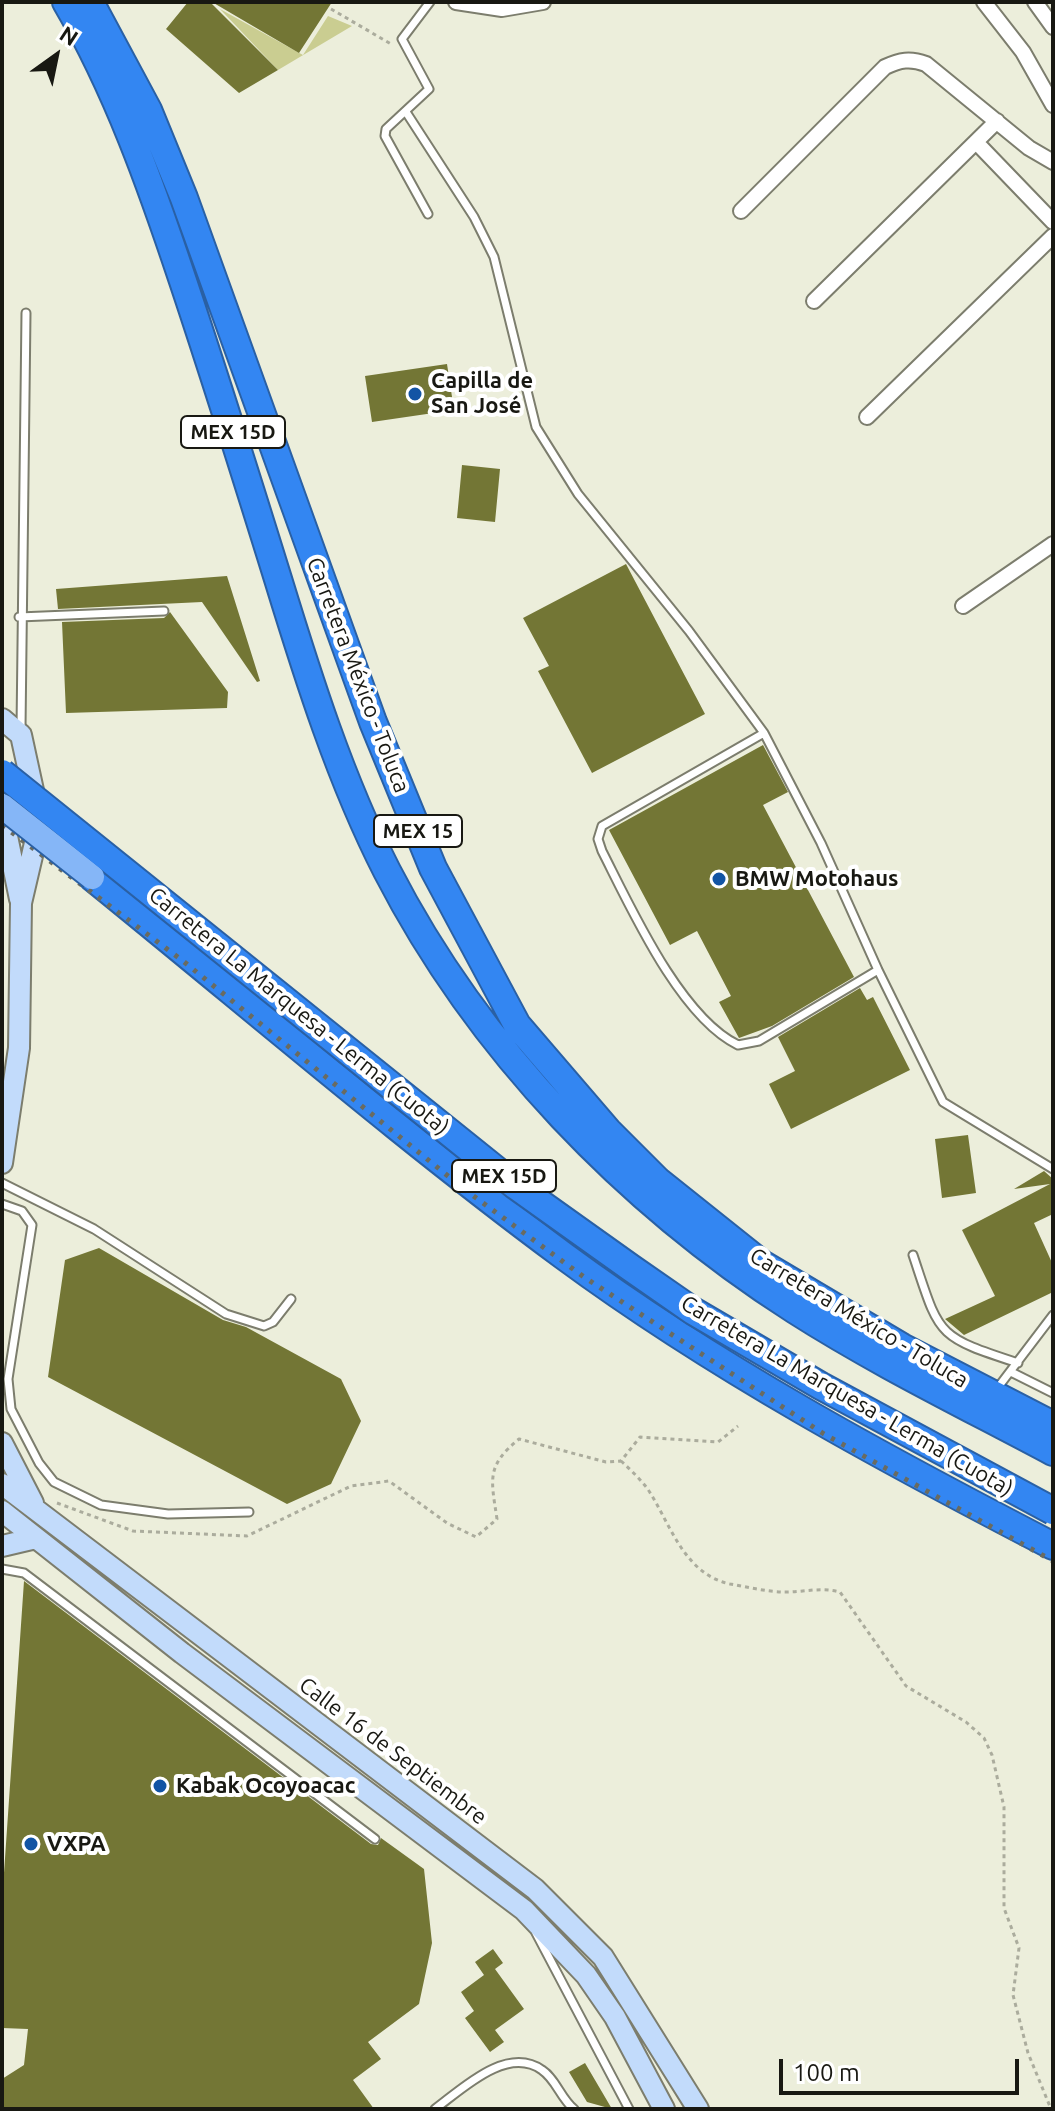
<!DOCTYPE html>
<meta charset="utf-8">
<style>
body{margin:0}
#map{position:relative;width:1055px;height:2111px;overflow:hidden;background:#eceedb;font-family:Ubuntu,sans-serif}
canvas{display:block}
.frame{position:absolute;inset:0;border:4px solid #181812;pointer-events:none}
.north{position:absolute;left:16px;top:16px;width:80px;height:80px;-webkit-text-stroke:6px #fff;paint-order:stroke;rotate:33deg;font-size:22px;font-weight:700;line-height:32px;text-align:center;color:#181812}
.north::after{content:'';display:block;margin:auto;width:28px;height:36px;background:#181812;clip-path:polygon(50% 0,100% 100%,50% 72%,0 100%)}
.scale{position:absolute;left:779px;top:2059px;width:240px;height:36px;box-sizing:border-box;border:4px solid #181812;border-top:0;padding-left:10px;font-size:24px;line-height:28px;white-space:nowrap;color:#181812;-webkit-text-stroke:6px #fff;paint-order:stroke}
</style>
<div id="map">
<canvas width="1055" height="2111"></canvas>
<div class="frame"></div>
<div class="north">N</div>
<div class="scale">100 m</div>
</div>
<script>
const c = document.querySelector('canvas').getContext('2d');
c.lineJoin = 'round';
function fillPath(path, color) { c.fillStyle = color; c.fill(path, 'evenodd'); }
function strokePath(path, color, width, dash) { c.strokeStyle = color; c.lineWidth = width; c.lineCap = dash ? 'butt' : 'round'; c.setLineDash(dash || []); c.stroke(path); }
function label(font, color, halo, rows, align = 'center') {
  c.font = font + ' Ubuntu,sans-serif'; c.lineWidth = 8; c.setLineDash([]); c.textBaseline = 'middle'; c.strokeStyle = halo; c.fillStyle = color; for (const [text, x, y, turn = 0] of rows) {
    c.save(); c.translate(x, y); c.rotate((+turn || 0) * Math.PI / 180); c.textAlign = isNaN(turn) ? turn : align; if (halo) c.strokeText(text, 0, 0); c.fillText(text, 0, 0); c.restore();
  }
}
fillPath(new Path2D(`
 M220,9L303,55L328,16L352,26L278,70Z`), '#cacd91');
fillPath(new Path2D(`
 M188,2H210L278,70L239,93L166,29Z
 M212,2H332L299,53Z
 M447,364L454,410L372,422L365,376Z
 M462,465L500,469L495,522L457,518Z
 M626,564L705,714L592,773L538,671L549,666L523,618Z
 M227,576L260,681L257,682L202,602L58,609L56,589Z
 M170,612L228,692L227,708L66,713L62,622L164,618Z
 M763,745L788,792L763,805L854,977L772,1026L739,1038L719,1002L731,996L697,931L670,945L609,830Z
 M860,988L867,1000L873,997L910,1070L791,1129L769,1084L795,1071L778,1037Z
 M968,1135L976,1193L942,1198L935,1139Z
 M1044,1171L1053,1179V1214L1034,1223L1053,1265V1292L964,1335L945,1319L995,1296L962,1230L1050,1184L1014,1189Z
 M99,1248L223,1320L246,1327L341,1379L361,1421L331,1484L287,1504L48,1377L65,1260Z
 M24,1581L371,1844L378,1845L381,1838L424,1869L432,1943L419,2004L368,2042L381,2059L353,2080L374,2109H2V2079L24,2065L28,2029L2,2028V1902Z
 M493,1949L503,1963L495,1969L524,2009L495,2030L504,2042L490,2052L465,2018L474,2011L461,1992L484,1975L475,1962Z
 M585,2063L612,2109L587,2102L569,2072Z`), '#737635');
const service = new Path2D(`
 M406,112L474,217L494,257L536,427L578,494L689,631L764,733L602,826L598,839L602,851C631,908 680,1017 738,1045L759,1041L878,970
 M428,214L385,136L386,129L429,89L402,39L430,2
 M19,617L164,611
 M21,728L26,313
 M764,733L821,843L878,970L943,1102L1053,1169
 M2,1183L94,1229L226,1314L264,1326L273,1322L291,1299
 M2,1204L22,1211L32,1225L8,1379L11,1409L39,1463L54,1482L101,1505L168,1514L249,1512
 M913,1255C940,1336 935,1336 1018,1363
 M1011,1372L1053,1393
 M996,1390L1053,1315
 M2,1569L24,1573L375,1839
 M536,1933L629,2109
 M435,2109C462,2089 507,2045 542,2070C556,2079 561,2099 574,2109`);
const minor = new Path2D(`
 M456,2L502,9L543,2
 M984,2L1023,52L1053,105
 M1035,2L1053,27
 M976,142L1053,222
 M741,211L885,67C900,60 910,58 926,64L1029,148L1053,162
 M814,301L997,121
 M867,417L1053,236
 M963,606L1053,544`);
const secondary = new Path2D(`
 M2,719L21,735L36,804L35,843L21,903L19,1048L2,1163
 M2,812L20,899
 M2,1443L33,1503
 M2,1484L535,1889L603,1957L698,2109
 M2,1511L182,1653L524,1910L586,1975L615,2017L664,2109
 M2,1546L36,1538`);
const motorway = new Path2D(`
 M66,2C117,89 151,185 183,281C216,380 247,479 278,579C308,677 340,779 387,871C479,1050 627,1202 795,1310C878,1363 967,1406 1053,1452
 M90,2L148,110L184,198L373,722L433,868L517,1025L608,1131L658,1181L762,1264L902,1347L1053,1425
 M92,877C249,1004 402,1136 564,1256C716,1368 885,1459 1053,1546`);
strokePath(service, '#7c7d6d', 11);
strokePath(minor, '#7c7d6d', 18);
strokePath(secondary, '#7c7d6d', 24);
strokePath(motorway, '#2a60a4', 30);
strokePath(new Path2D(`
 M331,9L391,44
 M621,1461C630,1469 639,1478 647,1488C670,1522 683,1574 730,1584C747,1587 768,1592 785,1592C804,1592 821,1587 840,1592L906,1686L966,1722L984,1738L992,1755L1004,1807V1908L1019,1948L1013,1995L1028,2053L1051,2109
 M57,1503L133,1531L247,1536L351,1486L389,1481L447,1523L476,1537L497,1519C491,1479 486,1466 519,1439L606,1462L621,1461L640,1437L718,1442L738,1426`), '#abac9d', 3, [4, 4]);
strokePath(service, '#fff', 7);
strokePath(minor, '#fff', 14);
strokePath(secondary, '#c2dbfb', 20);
strokePath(motorway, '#3386f2', 26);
strokePath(new Path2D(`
 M2,825L183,961L464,1189L584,1277L824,1434L1053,1561`), '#6a6b60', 5, [4, 8]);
const primaryBridge = new Path2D(`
 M2,806L92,877`);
const motorwayBridge = new Path2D(`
 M2,773L516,1186L631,1268L693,1311L821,1386L1053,1511`);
strokePath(primaryBridge, '#2a60a4', 28, []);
strokePath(motorwayBridge, '#2a60a4', 30, []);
strokePath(primaryBridge, '#85b6f7', 24);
strokePath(motorwayBridge, '#3386f2', 26);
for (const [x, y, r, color] of [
 [415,394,8,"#1254a4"],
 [719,879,8,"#1254a4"],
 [160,1786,8,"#1254a4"],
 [31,1844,8,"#1254a4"]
]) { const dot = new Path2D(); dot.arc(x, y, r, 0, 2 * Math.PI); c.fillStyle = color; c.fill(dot); strokePath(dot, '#fff', 3); }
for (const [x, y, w] of [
 [233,432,104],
 [418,831,88],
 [504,1176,104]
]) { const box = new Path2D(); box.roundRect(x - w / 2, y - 16, w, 32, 6); c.fillStyle = '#fff'; c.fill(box); strokePath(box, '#181812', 2); }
label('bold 20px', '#181812', null, [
 ["MEX 15D",233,432],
 ["MEX 15",418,831],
 ["MEX 15D",504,1176]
]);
label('bold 22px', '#181812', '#fff', [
 ["Capilla de",431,381],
 ["San José",431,406],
 ["BMW Motohaus",735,879],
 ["Kabak Ocoyoacac",176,1786],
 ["VXPA",47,1844]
], 'left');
label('22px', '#181812', '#fff', [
 ["Carretera México - Toluca",358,675,69],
 ["Carretera La Marquesa - Lerma (Cuota)",299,1011,39],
 ["Carretera México - Toluca",859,1318,31],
 ["Carretera La Marquesa - Lerma (Cuota)",847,1396,30],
 ["Calle 16 de Septiembre",393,1751,37]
]);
</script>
